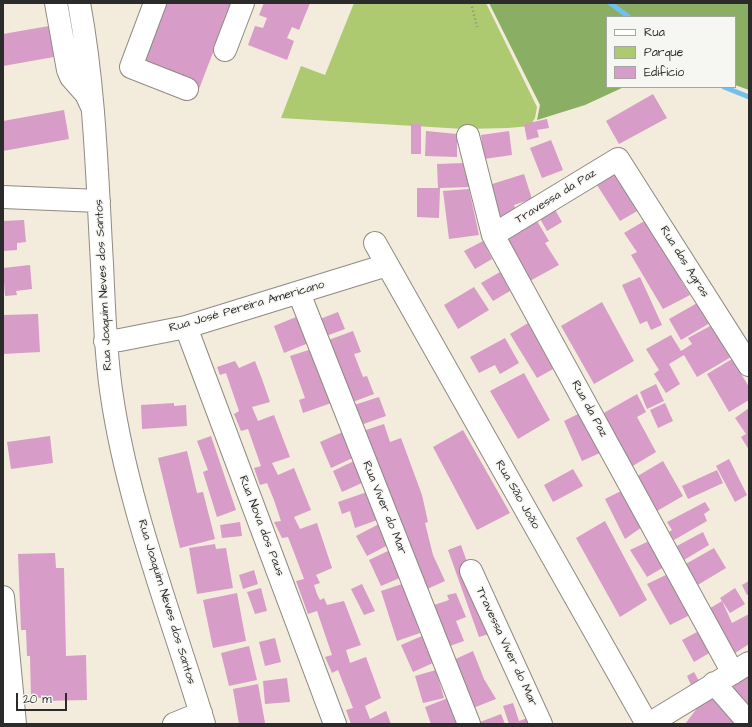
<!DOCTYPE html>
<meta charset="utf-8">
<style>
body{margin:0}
#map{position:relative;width:752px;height:727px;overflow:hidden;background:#f3ebdb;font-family:"Architects Daughter",sans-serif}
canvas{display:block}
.frame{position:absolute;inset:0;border:4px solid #2b2b2b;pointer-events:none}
.legend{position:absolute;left:606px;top:16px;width:130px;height:72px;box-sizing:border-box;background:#f6f6f2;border:1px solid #a5a5a2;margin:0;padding:5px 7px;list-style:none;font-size:12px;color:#2b2b2b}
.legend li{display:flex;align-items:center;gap:8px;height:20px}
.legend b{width:20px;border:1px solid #a5a5a2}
.scale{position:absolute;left:16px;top:693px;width:51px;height:18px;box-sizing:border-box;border:2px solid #2b2b2b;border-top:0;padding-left:5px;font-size:12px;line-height:14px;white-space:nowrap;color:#2b2b2b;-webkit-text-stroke:3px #f6f6f2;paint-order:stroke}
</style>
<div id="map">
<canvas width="752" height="727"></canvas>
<div class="frame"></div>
<ul class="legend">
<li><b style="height:5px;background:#fff"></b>Rua</li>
<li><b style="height:11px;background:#adca71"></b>Parque</li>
<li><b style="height:11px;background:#d79cc7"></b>Edifício</li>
</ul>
<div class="scale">20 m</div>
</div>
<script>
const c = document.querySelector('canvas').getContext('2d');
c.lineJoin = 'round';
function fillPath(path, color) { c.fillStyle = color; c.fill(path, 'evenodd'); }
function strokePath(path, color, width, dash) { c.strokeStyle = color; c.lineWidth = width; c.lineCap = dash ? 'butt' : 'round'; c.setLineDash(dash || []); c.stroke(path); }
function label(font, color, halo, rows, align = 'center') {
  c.font = font + ' "Architects Daughter",sans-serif'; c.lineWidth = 3; c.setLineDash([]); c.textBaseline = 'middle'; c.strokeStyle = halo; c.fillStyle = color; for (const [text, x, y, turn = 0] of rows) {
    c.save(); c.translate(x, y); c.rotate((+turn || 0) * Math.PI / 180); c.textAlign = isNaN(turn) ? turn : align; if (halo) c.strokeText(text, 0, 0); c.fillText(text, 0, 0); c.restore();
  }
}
fillPath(new Path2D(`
 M354,3H486L537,107L535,118L530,126L508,128L464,129L281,118L301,66L325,75Z`), '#adca71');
fillPath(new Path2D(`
 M489,3H749V90L735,85V17H607V87H624L585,105L537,120L540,105Z`), '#8aae63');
strokePath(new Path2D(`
 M610,3L629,17
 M724,87L749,97`), '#72c0ed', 5);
fillPath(new Path2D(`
 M163,3H232L199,89L138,66Z
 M264,3H310L299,30L292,27L287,38L294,41L287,60L248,45L255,26L263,28L267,18L259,15Z
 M49,26L54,57L3,66V34Z
 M653,94L667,118L619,144L606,121Z
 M64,110L69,139L3,151V121Z
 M547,119L549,128L537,130L539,137L527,140L524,124Z
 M411,124H421V154H411Z
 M426,131L457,134V157L425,156Z
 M509,131L512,155L484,159L481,135Z
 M551,140L563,170L542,178L530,148Z
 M465,163L470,187L440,188L439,218L417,217V188H438L437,164Z
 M615,173L639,210L620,221L597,185Z
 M524,174L532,199L514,205L517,213L500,218L489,185Z
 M469,189L479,235L449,239L443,191Z
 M553,206L562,222L547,231L538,215Z
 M24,220L26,242L17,243V250L3,251V221Z
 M646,220L684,279L681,281L690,295L663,309L631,255L637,252L624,233Z
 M537,221L549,241L545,243L559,265L528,282L505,241Z
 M483,241L492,259L475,269L464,251Z
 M30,265L32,289L16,291L17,295L5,296L3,268Z
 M500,272L510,291L493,301L481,283Z
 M640,277L662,325L651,330L647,321L640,324L622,285Z
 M474,287L489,310L458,329L444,305Z
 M602,302L634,361L594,384L561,326Z
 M699,302L710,323L681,340L669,319Z
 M338,312L345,329L326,336L320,319Z
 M38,314L40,352L3,354V315Z
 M301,315L311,342L284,353L274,326Z
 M528,323L553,369L537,378L510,334Z
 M712,325L731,357L697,377L684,355L669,364L680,384L666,393L654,374L659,370L646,349L671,335L681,351L692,344L688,338Z
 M353,331L361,352L354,354L363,377L367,376L374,394L350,403L326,341Z
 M505,338L519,363L500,374L495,365L479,373L470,357Z
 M315,348L334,402L303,413L299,400L305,398L290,356Z
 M732,359L749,387V400L729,412L707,374Z
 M235,361L239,368L255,361L262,379L270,402L252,407L258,421L274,415L290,457L272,463L278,475L294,468L311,510L294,517L300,529L317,523L332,568L316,575L320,583L314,585L317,594L320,600L324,598L327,605L344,601L361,645L346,650L350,663L366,657L381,698L365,706L370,719L386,711L391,724H351L346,710L353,708L338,670L332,673L325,657L332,655L317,611L308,614L296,581L304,579L295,555L288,537L282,538L274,522L281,521L274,500L267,483L260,485L254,468L261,466L248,429L241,431L234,414L239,411L226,373L220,375L217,367Z
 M524,373L550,420L518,439L490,391Z
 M656,384L664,401L647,409L640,392Z
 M637,394L646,412L637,417L656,452L631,467L602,414Z
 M379,397L386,416L358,426L351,406Z
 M174,403V406L186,405L187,426L142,429L141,405Z
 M665,403L673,421L658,428L650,410Z
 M749,408V450L741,437L746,434L735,418Z
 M582,412L602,452L582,461L564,421Z
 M384,424L390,442L401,438L422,495L428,522L425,523L433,555L445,581L425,590L360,432Z
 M463,430L510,513L477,530L433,447Z
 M345,431L357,456L331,468L320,442Z
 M50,436L53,463L11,469L7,442Z
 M211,436L236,510L217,517L203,472L208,470L197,441Z
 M187,451L197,493L203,492L215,539L180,548L158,458Z
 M729,459L747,495L735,502L716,466Z
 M354,461L364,482L342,492L333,471Z
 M663,461L683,496L657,511L636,477Z
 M573,469L583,486L553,502L544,485Z
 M717,470L723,483L688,499L682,486Z
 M370,491L380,519L355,528L350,511L342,514L338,502Z
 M621,491L642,527L625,539L605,499Z
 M705,502L710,510L704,514L707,521L674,540L669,532L672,530L667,522Z
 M605,521L647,600L620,617L576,538Z
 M240,522L242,536L222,538L220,525Z
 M379,524L390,544L367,556L356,536Z
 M703,532L709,545L684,560L677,546Z
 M649,541L664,567L647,577L630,550Z
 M215,544L216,549L226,548L233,588L197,594L189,548Z
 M461,545L492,633L479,637L448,550Z
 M714,548L726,568L696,586L684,565Z
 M390,550L402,577L381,586L369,560Z
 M55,553L56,568H64L66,656L86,655L87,700L41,701V698H31L30,656H27L26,630H21L18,554Z
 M254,570L258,584L243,589L239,575Z
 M668,574L690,615L670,625L647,584Z
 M749,581V594L747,595L742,585Z
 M405,583L420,633L397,641L381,591Z
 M362,584L375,611L364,615L351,589Z
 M261,588L267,611L255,614L247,592Z
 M735,588L745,604L730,613L720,598Z
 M237,593L246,641L213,648L203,600Z
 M456,593L466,617L456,621L464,641L447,647L431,606L449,600L447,595Z
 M722,601L732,623L749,614V644L732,655L707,610Z
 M699,631L711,652L694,662L682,640Z
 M422,636L433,663L413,672L401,645Z
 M275,638L281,662L265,666L259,642Z
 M249,646L257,680L229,686L221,653Z
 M473,651L484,679L496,699L468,710L449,662Z
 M436,670L444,698L423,703L415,676Z
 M694,672L699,681L691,685L687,676Z
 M746,676L749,679V708L731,689Z
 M287,678L290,702L265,704L263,681Z
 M258,684L265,723L239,724L233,689Z
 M711,690L741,724H685Z
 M448,698L459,724H431L425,707Z
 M513,703L519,721L536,715L540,724H509L503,706Z
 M501,714L505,724H475Z`), '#d79cc7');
const minor = new Path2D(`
 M56,3L68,70L71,77L86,94L92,107
 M79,3C95,89 97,177 102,264C104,306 105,348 111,390C127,504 171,614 204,724
 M155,3L131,67L187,89
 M225,50L243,3
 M468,136L493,235L733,673
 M3,197L99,201
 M493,235L618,159L749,365
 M375,243L647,724
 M299,293L469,724
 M186,327L335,724
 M105,341L120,340L186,327L387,265
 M471,571L541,724
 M3,597L15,724
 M714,683L749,723
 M174,724L201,713
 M649,724L749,663`);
strokePath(minor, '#8f8b83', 24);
strokePath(new Path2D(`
 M471,3L477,27`), '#8f8b83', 2.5, [1, 3]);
strokePath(minor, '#fff', 22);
label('12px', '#2b2b2b', '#f6f6f2', [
 ["Travessa da Paz",556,197,-32],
 ["Rua das Agras",684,262,58],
 ["Rua Joaquim Neves dos Santos",104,285,-93],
 ["Rua José Pereira Americano",247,307,-16],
 ["Rua da Paz",589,409,61],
 ["Rua São João",517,495,60],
 ["Rua Viver do Mar",384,508,68],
 ["Rua Nova dos Paus",261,526,69],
 ["Rua Joaquim Neves dos Santos",166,602,73],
 ["Travessa Viver do Mar",506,647,65]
]);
</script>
